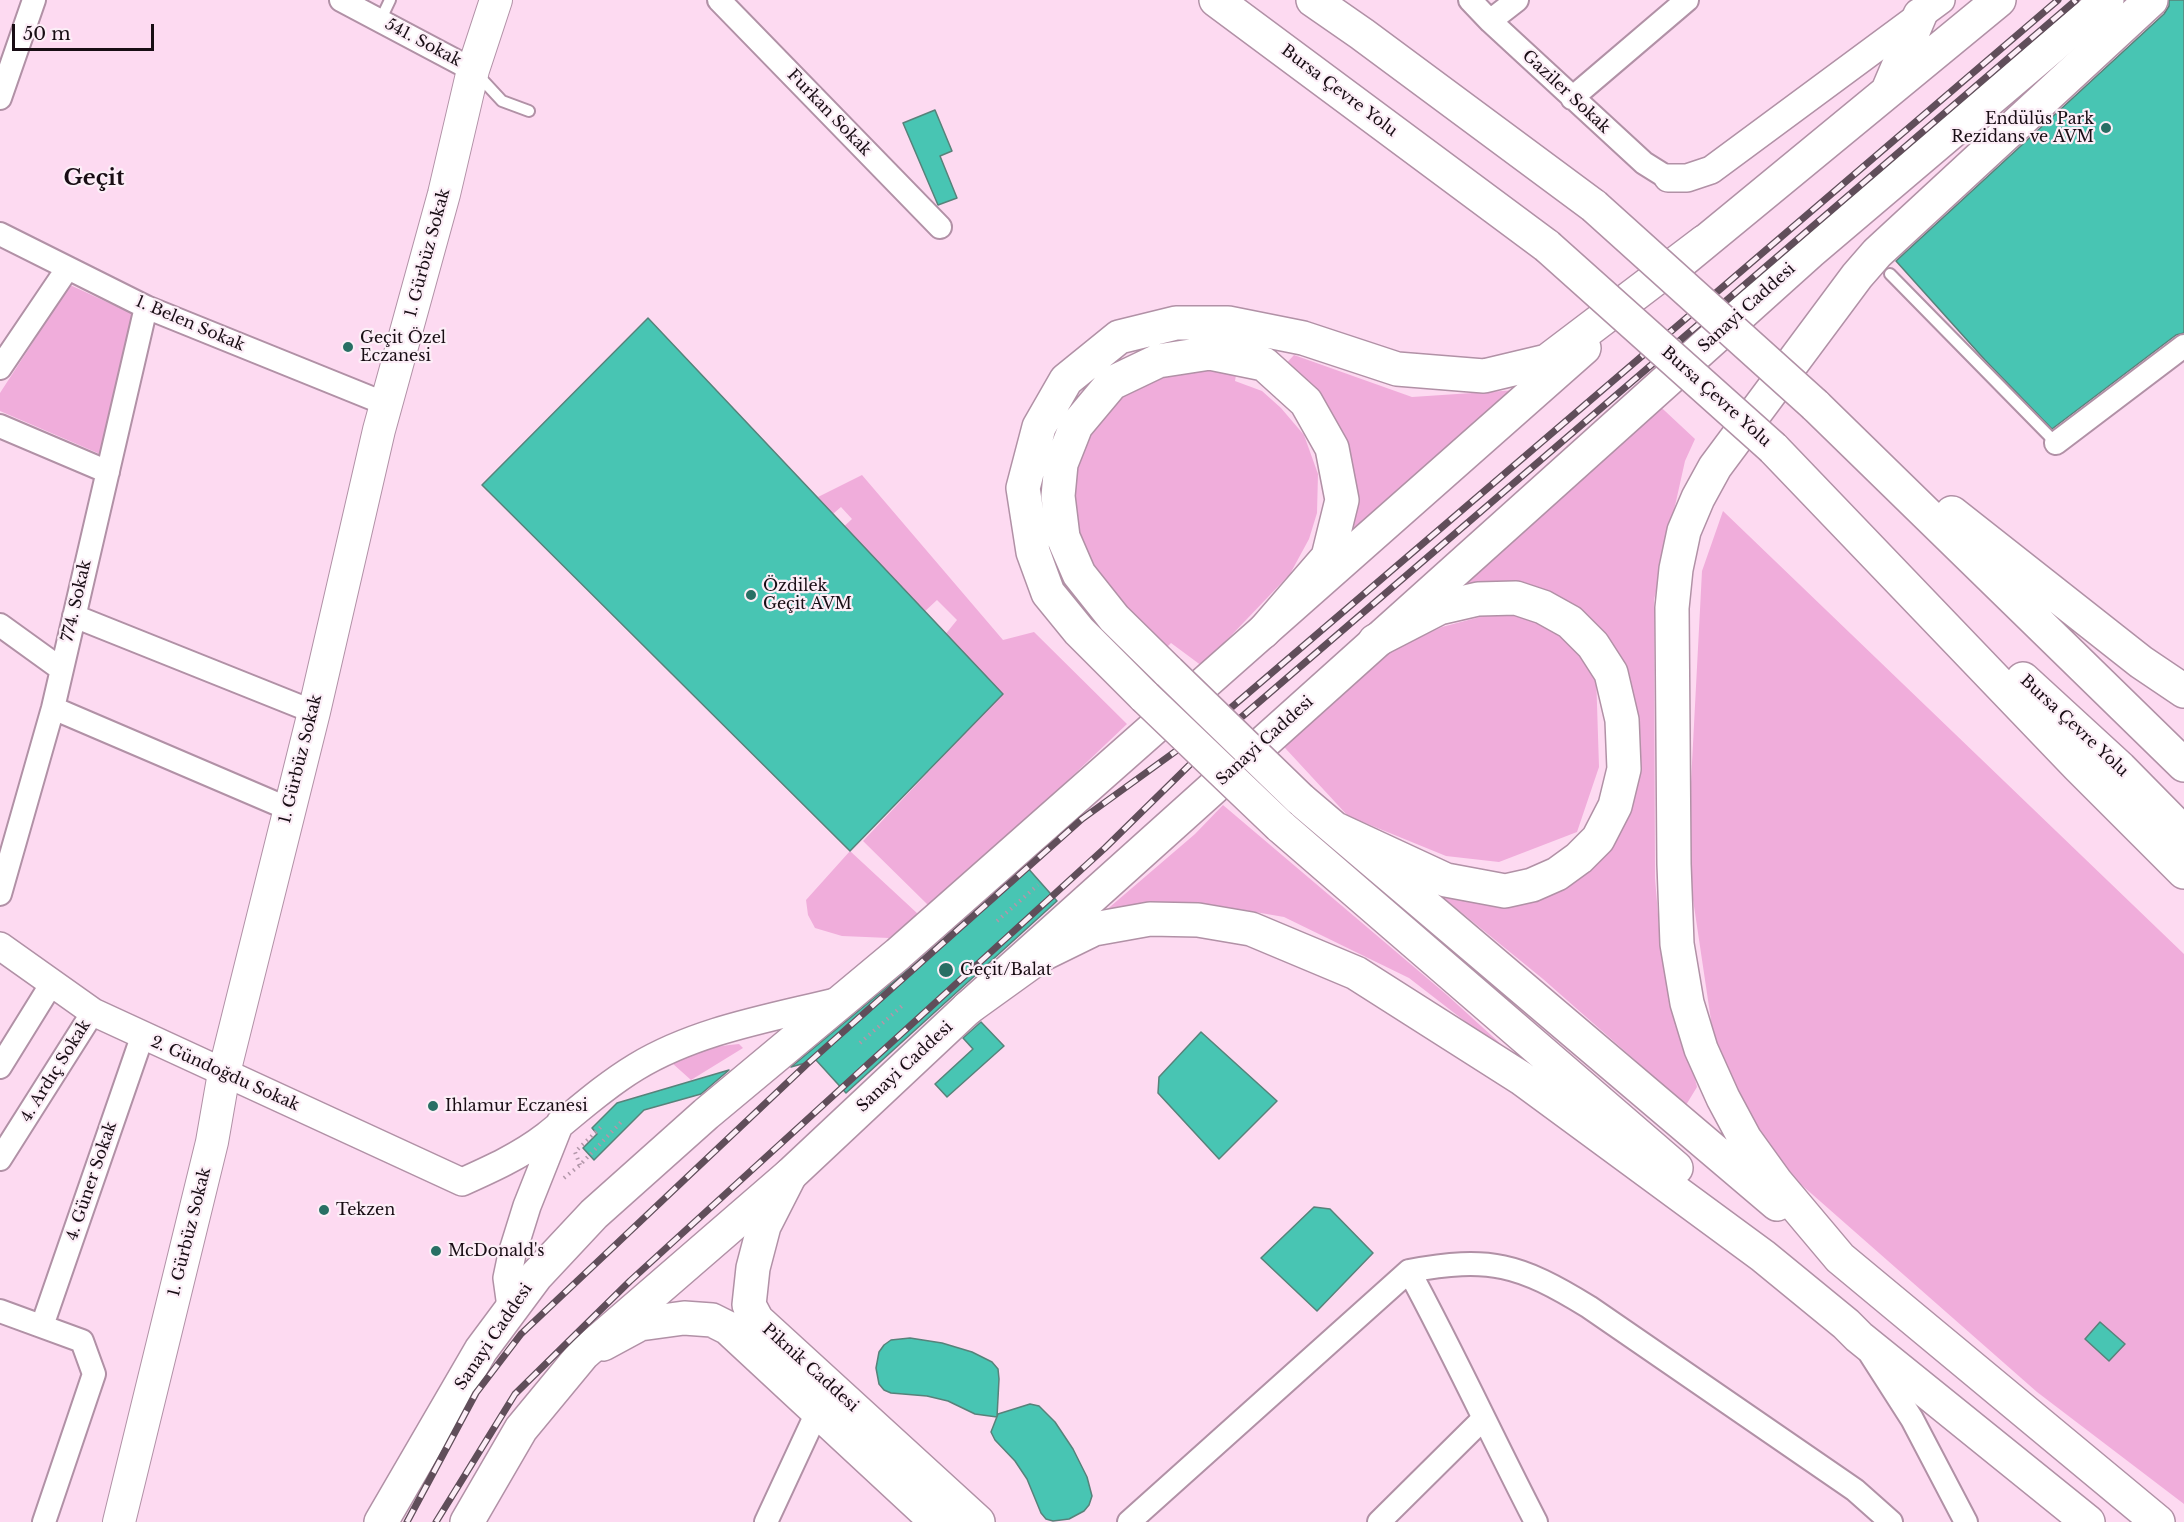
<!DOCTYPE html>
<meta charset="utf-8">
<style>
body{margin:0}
#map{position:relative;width:2184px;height:1522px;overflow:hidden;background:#fddaf1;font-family:"Libre Baskerville",serif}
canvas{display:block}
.scale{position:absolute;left:12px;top:24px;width:142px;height:27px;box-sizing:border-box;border:3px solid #180d14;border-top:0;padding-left:8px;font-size:18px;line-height:21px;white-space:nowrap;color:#180d14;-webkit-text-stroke:4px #fceef7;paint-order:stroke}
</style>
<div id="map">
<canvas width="2184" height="1522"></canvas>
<div class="scale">50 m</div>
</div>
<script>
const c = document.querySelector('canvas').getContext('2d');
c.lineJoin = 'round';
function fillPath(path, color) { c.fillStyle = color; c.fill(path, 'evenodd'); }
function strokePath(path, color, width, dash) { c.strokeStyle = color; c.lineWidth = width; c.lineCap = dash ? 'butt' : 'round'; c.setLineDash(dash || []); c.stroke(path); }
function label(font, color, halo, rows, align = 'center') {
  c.font = font + ' "Libre Baskerville",serif'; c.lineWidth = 4.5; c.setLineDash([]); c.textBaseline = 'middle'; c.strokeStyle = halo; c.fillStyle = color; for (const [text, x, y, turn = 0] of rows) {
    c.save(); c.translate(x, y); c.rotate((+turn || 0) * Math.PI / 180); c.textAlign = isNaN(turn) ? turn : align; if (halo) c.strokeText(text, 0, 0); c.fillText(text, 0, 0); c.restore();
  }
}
fillPath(new Path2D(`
 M70,285L133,314L100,454L0,411V393Z
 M1294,355L1412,397L1517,390L1341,544L1351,505L1282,368Z
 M1207,367L1236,375L1235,381L1262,391L1281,408L1304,435L1318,474L1317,513L1309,539L1290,574L1202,666L1171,643L1165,649L1097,584L1078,551L1069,503L1077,451L1101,415L1129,389L1170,372Z
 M1650,397L1695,439L1685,461L1654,600L1655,878L1660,939L1697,1087L1686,1105L1543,979L1435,891L1569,882L1632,771L1627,665L1586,621L1454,592Z
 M862,475L1003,640L1034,632L1127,724L1023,823L928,905L863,841L1003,693L944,636L957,620L937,600L922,614L839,531L852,519L841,507L827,519L818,497Z
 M1723,511L2184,954V1504L2037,1392L1763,1151L1719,1074L1687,859L1702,571Z
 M1525,605L1564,637L1596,673L1599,767L1577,832L1499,862L1446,856L1348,816L1274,736L1377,657L1442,627Z
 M1223,805L1447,995L1537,1077L1409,978L1284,917L1209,904L1104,912L1195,834Z
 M850,851L918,914L889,938L842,936L815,928L808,915L806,900Z
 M739,1044L743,1048L691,1080L672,1063C696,1052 712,1046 739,1044Z`), '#f0addb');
const building = new Path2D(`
 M2169,0H2184V333L2176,335L2052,429L1985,360L1896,261L2164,14L2169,6Z
 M935,110L952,151L940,156L957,198L938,205L903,123Z
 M648,318L1003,694L850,851L482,485Z
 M1026,866L1057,901L846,1093L816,1060L791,1067L910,968Z
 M981,1022L1004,1046L947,1097L935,1084L973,1049L963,1038Z
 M1201,1032L1277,1101L1219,1159L1158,1093L1159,1077Z
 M729,1070L701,1094L644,1110L594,1160L583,1148L597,1134L592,1128L617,1103Z
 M1314,1207L1330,1209L1373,1253L1317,1311L1261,1258Z
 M2100,1322L2125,1344L2109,1361L2085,1339Z
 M910,1338L942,1343L972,1352L992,1362L998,1369L999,1379L997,1417L975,1414L948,1401L927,1396L891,1393L884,1390L879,1384L876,1368L879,1352L884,1345L891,1340Z
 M1030,1404L1039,1406L1055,1422L1073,1449L1087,1477L1092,1496L1089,1505L1084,1511L1069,1519L1053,1521L1046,1519L1041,1513L1027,1479L1015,1461L995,1440L991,1432L998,1414Z`);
fillPath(building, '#48c5b3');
strokePath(building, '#57827a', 1.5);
const service = new Path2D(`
 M380,21L390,0
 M477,74L502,101L529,111
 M1890,274L2056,443`);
const minor = new Path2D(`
 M341,0L473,70
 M719,0L940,227
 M1470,0L1490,21L1644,163L1668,178
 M1490,21L1517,0
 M0,98L34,0
 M1572,98L1687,0
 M0,234L146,307L386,404
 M0,368L67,269
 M0,426L108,472
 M2056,443L2184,346
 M74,616L314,712
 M0,625L61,669
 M53,708L289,809
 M0,894L53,708L146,307
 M0,1067L52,983
 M0,1159L93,1012
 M1409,1271C1454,1354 1493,1439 1536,1522
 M0,1311L82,1341L94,1374L44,1522
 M42,1326L142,1037
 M1871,1355L1912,1419L1966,1522
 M766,1522L818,1410
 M1129,1522L1409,1271C1490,1256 1519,1264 1589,1307L1855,1490L1891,1522
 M1379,1522L1483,1419`);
const tertiary = new Path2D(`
 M1668,178H1687L1711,170L1941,0
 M0,946L93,1012L462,1182C491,1169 520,1156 546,1136C576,1112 603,1087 636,1067C697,1030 771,1018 839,1001
 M511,1307L507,1278L512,1254L527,1206L560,1123`);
const secondary = new Path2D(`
 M119,1522L212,1142L224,1073L314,712L379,430L444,194L473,70L496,0`);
const primary = new Path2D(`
 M790,1175L764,1226L753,1268L749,1305L757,1320L978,1522
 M603,1344L640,1324L684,1318L712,1320L728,1328L937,1522`);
const trunk = new Path2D(`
 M1889,88L1920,15
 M1683,260L1999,0
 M381,1522L481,1350L536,1276L594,1214L706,1114L898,954L1584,348
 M467,1522L521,1429L583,1354L791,1174L968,1008L1810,252L2107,0`);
const motorway = new Path2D(`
 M1216,0L1547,246
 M1313,0L1362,34L1594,206
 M2151,0L1877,253L1857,276L1715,467L1698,498L1684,531L1676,569L1672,608L1674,864L1677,944L1687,1003L1701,1049L1723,1098L1745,1139L1776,1182L1840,1258L2158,1522
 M1815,405L2184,765
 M1773,448L2078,766L2184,872
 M1952,513L2141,662L2184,691
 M1169,672L1114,618L1079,574L1063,537L1058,496L1061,464L1076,426L1112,383L1158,361L1210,353L1264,364L1306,402L1332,448L1342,500L1328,557L1263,632
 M2023,679L2120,768L2184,833
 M1145,697L1079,631L1048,593L1033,552L1023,488L1039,427L1066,380L1119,337L1176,323H1228L1303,338L1397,369L1484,376L1547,361L1704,242
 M1300,799L1777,1204
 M1280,826L1676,1168
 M1336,829L1446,880L1505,891L1532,885L1557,874L1579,858L1598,839L1615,806L1624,769L1622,720L1611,673L1593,645L1570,622L1543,607L1516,598L1478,599L1439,608L1375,641
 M968,1008L1043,954L1094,929L1150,919L1198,920L1251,929L1356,973L1521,1078L1763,1256L1846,1324L1859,1337L2088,1522`);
strokePath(service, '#b191a6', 14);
strokePath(minor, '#b191a6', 26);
strokePath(tertiary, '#b191a6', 30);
strokePath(secondary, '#b191a6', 34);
strokePath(primary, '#b191a6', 36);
strokePath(trunk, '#b191a6', 36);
strokePath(motorway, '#b191a6', 36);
strokePath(new Path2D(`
 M997,921L1038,885
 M860,1043L902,1006
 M580,1165L575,1152L602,1126
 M564,1178L580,1165L623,1120`), '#b297a9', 4, [1.5, 4.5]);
strokePath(service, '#fff', 10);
strokePath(minor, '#fff', 22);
strokePath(tertiary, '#fff', 27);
strokePath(secondary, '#fff', 32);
strokePath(primary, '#fff', 33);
strokePath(trunk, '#fff', 33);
strokePath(motorway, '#fff', 33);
const rail = new Path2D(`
 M407,1522L476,1393L521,1334L806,1065L1082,819L1205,730L2058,0
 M436,1522L515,1394L630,1281L1105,848L1216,739L2076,0`);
strokePath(rail, '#604e5a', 7);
strokePath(rail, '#fceef7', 4.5, [14]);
const motorwayBridge = new Path2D(`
 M1594,206L1815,405
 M1547,246L1773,448
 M1169,672L1300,799
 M1145,697L1280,826`);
strokePath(motorwayBridge, '#b191a6', 36, []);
strokePath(motorwayBridge, '#fff', 33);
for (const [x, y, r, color] of [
 [2106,128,6,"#286f64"],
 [348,347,6,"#286f64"],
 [751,595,6,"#286f64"],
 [946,970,8,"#286f64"],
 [433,1106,6,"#286f64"],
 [324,1210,6,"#286f64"],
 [436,1251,6,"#286f64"]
]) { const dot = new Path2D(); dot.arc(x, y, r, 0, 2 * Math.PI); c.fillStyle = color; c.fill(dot); strokePath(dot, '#fceef7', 2); }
label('16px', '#180d14', '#fceef7', [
 ["541. Sokak",423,43,28],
 ["Bursa Çevre Yolu",1339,91,37],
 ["Gaziler Sokak",1566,92,43],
 ["Furkan Sokak",829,113,46],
 ["1. Gürbüz Sokak",428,253,-75],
 ["Sanayi Caddesi",1747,308,-42],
 ["1. Belen Sokak",190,324,23],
 ["Bursa Çevre Yolu",1716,397,42],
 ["774. Sokak",77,601,-77],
 ["Bursa Çevre Yolu",2074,726,43],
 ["Sanayi Caddesi",1265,741,-42],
 ["1. Gürbüz Sokak",301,759,-76],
 ["Sanayi Caddesi",905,1067,-43],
 ["4. Ardıç Sokak",56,1071,-58],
 ["2. Gündoğdu Sokak",225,1074,24],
 ["4. Güner Sokak",92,1181,-71],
 ["1. Gürbüz Sokak",190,1232,-76],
 ["Sanayi Caddesi",494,1337,-56],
 ["Piknik Caddesi",810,1368,42]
]);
label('16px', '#180d14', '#fceef7', [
 ["Endülüs Park",2094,119,"right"],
 ["Rezidans ve AVM",2094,137,"right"],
 ["Geçit Özel",360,338],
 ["Eczanesi",360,356],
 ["Özdilek",763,586],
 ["Geçit AVM",763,604],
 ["Geçit/Balat",960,970],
 ["Ihlamur Eczanesi",445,1106],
 ["Tekzen",336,1210],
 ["McDonald's",448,1251]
], 'left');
label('bold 22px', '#180d14', '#fceef7', [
 ["Geçit",94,179]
]);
</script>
